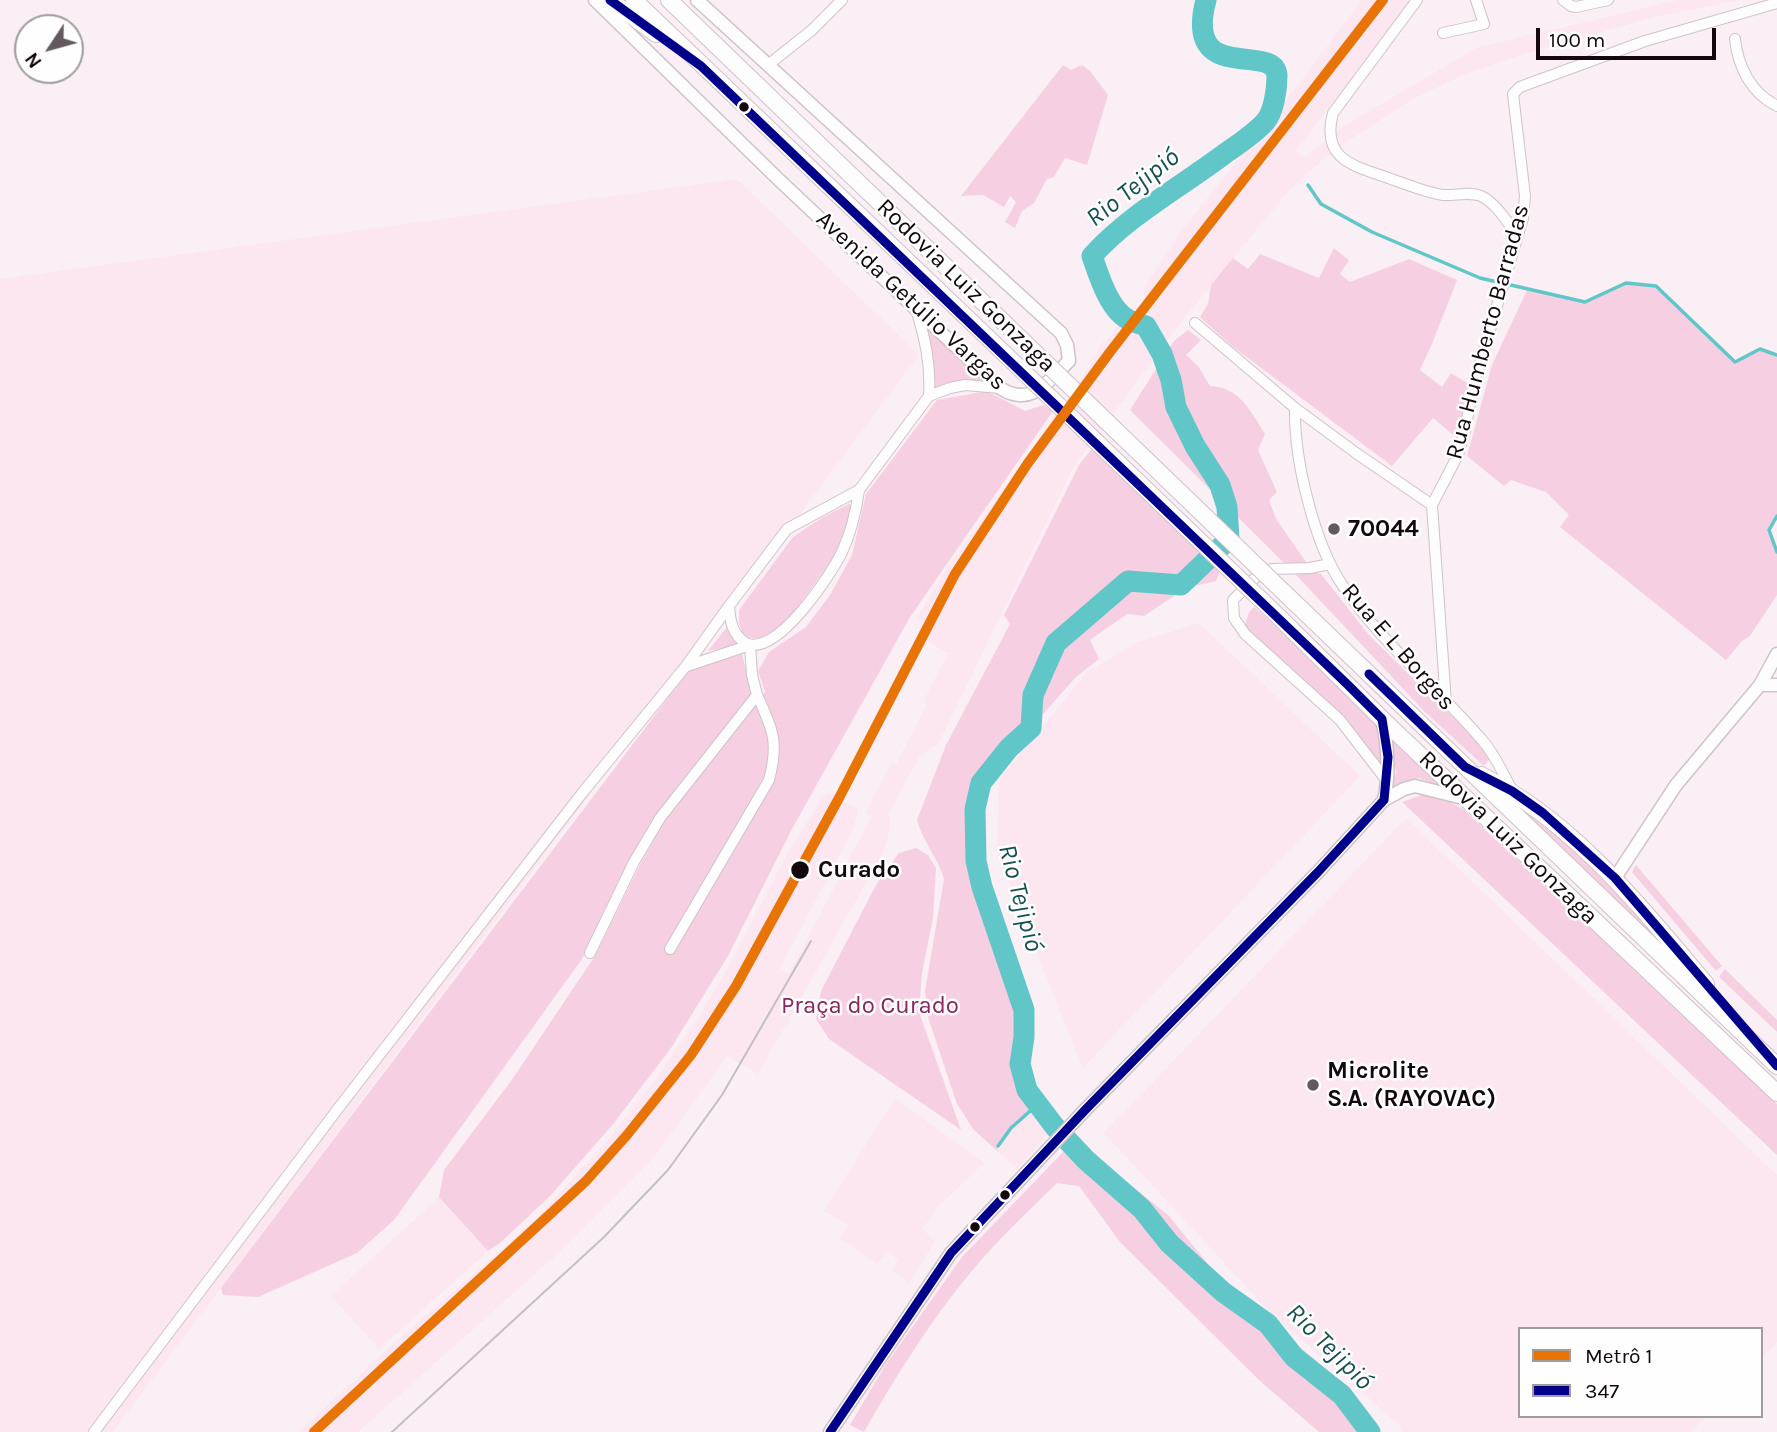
<!DOCTYPE html>
<meta charset="utf-8">
<style>
body{margin:0}
#map{position:relative;width:1777px;height:1432px;overflow:hidden;background:#f9eff4;font-family:Karla,sans-serif}
canvas{display:block}
.legend{position:absolute;left:1518px;top:1327px;width:245px;height:91px;box-sizing:border-box;background:#fefefe;border:2px solid #a09c9e;margin:0;padding:9px 12px;list-style:none;font-size:21px;color:#12080d}
.legend li{display:flex;align-items:center;gap:14px;height:35px}
.legend b{width:35px;border:2px solid #a09c9e}
.north{position:absolute;left:14px;top:14px;width:70px;height:70px;box-sizing:border-box;background:#fefefe;border:2px solid #a09c9e;border-radius:50%;rotate:234deg;font-size:19px;font-weight:700;line-height:28px;text-align:center;color:#12080d}
.north::after{content:'';display:block;margin:auto;width:24px;height:32px;background:#63595e;clip-path:polygon(50% 0,100% 100%,50% 72%,0 100%)}
.scale{position:absolute;left:1536px;top:28px;width:180px;height:32px;box-sizing:border-box;border:4px solid #12080d;border-top:0;padding-left:9px;font-size:21px;line-height:24px;white-space:nowrap;color:#12080d;-webkit-text-stroke:5px #fefefe;paint-order:stroke}
</style>
<div id="map">
<canvas width="1777" height="1432"></canvas>
<ul class="legend">
<li><b style="height:9px;background:#e77405"></b>Metrô 1</li>
<li><b style="height:9px;background:#00008b"></b>347</li>
</ul>
<div class="north">N</div>
<div class="scale">100 m</div>
</div>
<script>
const c = document.querySelector('canvas').getContext('2d');
c.lineJoin = 'round';
function fillPath(path, color) { c.fillStyle = color; c.fill(path, 'evenodd'); }
function strokePath(path, color, width, dash) { c.strokeStyle = color; c.lineWidth = width; c.lineCap = dash ? 'butt' : 'round'; c.setLineDash(dash || []); c.stroke(path); }
function label(font, color, halo, rows, align = 'center') {
  c.font = font + ' Karla,sans-serif'; c.lineWidth = 5; c.setLineDash([]); c.textBaseline = 'middle'; c.strokeStyle = halo; c.fillStyle = color; for (const [text, x, y, turn = 0] of rows) {
    c.save(); c.translate(x, y); c.rotate((+turn || 0) * Math.PI / 180); c.textAlign = isNaN(turn) ? turn : align; if (halo) c.strokeText(text, 0, 0); c.fillText(text, 0, 0); c.restore();
  }
}
fillPath(new Path2D(`
 M1362,0H1411L1296,151L1305,157L1344,126L1476,48L1678,0H1740L1655,17L1530,52L1463,75L1413,99L1348,141L1321,161L1287,193L1180,323L1073,468L939,742L919,757L889,814L890,830L883,853L758,1074L727,1056L655,1156L554,1257L358,1432H299L383,1353L536,1219L608,1140L655,1080L701,1013L728,968L788,852L822,798L829,793L858,809L854,827L780,969L789,974L871,817L865,813L892,763L896,765L927,704L924,700L948,653L917,636L921,623L917,618L942,576L1091,365L1100,345L1112,335L1127,313L1133,315L1145,298L1143,291L1146,285L1185,226L1292,93Z
 M737,179L919,355L113,1432H0V279Z
 M1199,623L1360,776L1083,1068L997,853L999,780L1087,672L1140,641Z
 M1406,818L1777,1175V1342L1761,1359V1329H1520V1416H1706L1691,1432H1402L1399,1425L1267,1309L1104,1133Z
 M895,1098L984,1163L941,1204L922,1229L935,1241L909,1283L892,1270L898,1260L887,1251L877,1264L840,1238L848,1225L824,1211Z
 M1038,1104L1055,1127L1017,1169L996,1150L1011,1128Z
 M439,1197L488,1251L379,1349L331,1296Z`), '#fce7f1');
fillPath(new Path2D(`
 M1063,65L1071,70L1082,65L1090,71L1108,95L1087,165L1065,158L1054,177L1047,179L1034,203L1022,211L1015,228L1005,222L1016,202L1010,196L1004,207L983,195L961,196Z
 M1334,248L1349,260L1340,274L1350,282L1409,259L1457,280L1432,344L1420,370L1442,387L1451,373L1469,384L1458,439L1433,418L1392,466L1232,346L1200,317L1208,304L1211,285L1233,258L1248,269L1260,254L1319,278Z
 M1626,283L1656,286L1735,361L1760,349L1777,355V516L1769,530L1777,552V595L1750,636L1742,641L1726,660L1560,527L1569,515L1546,492L1511,480L1504,486L1467,456L1492,365L1528,288L1585,302Z
 M923,317L991,384L934,390L933,368Z
 M1188,330L1201,340L1186,355L1198,366L1210,386C1239,387 1251,411 1265,434L1258,450L1277,492L1269,500L1276,519L1313,572L1321,574L1369,635L1478,742L1490,758L1484,766L1425,712L1297,576L1130,410L1174,341Z
 M987,391L1025,411L1043,405L1053,411L910,617L792,829L728,956L671,1048L614,1123L550,1196L500,1243L488,1251L439,1197L444,1170L511,1081L595,956L641,863L666,819L765,692L758,671L769,652L806,627L830,595L852,555L866,494L937,400Z
 M1094,446L1221,568L1216,581L1186,588L1144,616L1127,614L1090,640L1099,659L1076,677L988,776L981,784L975,809L976,861L982,887L1024,1010V1037L1020,1064L1027,1090L1038,1104L1011,1128L996,1150L973,1129L957,1104L927,1014L925,991L944,879C938,858 923,842 917,820L946,745L1010,624L1004,615L1079,465Z
 M849,504L853,506L851,519L839,550L782,629L766,639L750,638L742,633L739,623V610L793,537L823,517Z
 M1254,607L1293,641L1371,717L1381,734L1385,771L1343,719L1244,629L1249,612Z
 M727,627L739,645L708,651Z
 M742,653L751,694L655,818L629,861L582,959L394,1220L357,1253L258,1297L223,1295L221,1288L689,670Z
 M1390,734L1448,790L1419,778L1389,789L1396,773Z
 M1424,794L1442,798L1463,809L1777,1104V1155L1402,802Z
 M1521,808L1555,830L1609,881L1675,957L1649,934Z
 M916,848L928,855L936,868L933,918L922,973L919,1012L961,1130L829,1039L816,1019L821,991L877,883L899,853Z
 M1636,865L1722,966L1716,971L1632,872Z
 M1725,969L1777,1020V1032L1719,977Z
 M1069,1135L1169,1216L1216,1274L1346,1387L1377,1432H1319L1260,1381L1120,1242L1079,1186L1057,1183C1028,1212 997,1240 971,1272C930,1321 896,1376 864,1432L850,1425L886,1364L962,1257L1065,1150L1060,1146Z`), '#f6d0e2');
strokePath(new Path2D(`
 M1308,185L1321,204L1372,232L1480,278L1585,302L1626,283L1656,286L1735,362L1760,349L1777,355
 M1777,516L1769,530L1777,552
 M998,1146L1011,1128L1038,1104`), '#60c6c8', 3.5);
strokePath(new Path2D(`
 M1206,0C1183,87 1276,41 1277,76C1277,89 1274,112 1265,122C1253,135 1237,145 1223,155C1179,188 1129,215 1092,256C1099,276 1109,310 1129,320C1134,323 1141,324 1146,326L1162,354L1171,380L1176,407L1195,446L1220,485L1227,507L1229,539L1181,585L1128,581L1056,643L1033,695L1031,728L1009,748L981,783L975,809L976,861L982,887L1024,1010V1037L1020,1064L1027,1090L1055,1127L1086,1160L1142,1209L1169,1243L1223,1292L1268,1324L1294,1357L1342,1395L1370,1432`), '#60c6c8', 21);
const minor = new Path2D(`
 M1417,0L1333,113C1320,161 1356,166 1391,179C1409,185 1424,192 1443,195C1455,196 1469,191 1481,196C1496,203 1507,222 1517,235
 M1563,0L1571,6L1576,7L1608,0
 M1443,33L1484,24L1476,0
 M1735,39C1738,67 1751,93 1777,106
 M768,65L812,30L842,0
 M916,309C925,338 931,365 929,396
 M1195,323L1295,408L1356,453L1432,505
 M1295,408C1294,459 1314,544 1343,586C1382,644 1438,688 1482,740C1495,754 1503,774 1512,790
 M859,490C856,512 852,531 842,552C831,575 776,658 746,643C732,635 730,620 729,606L787,529L859,490L929,396L950,388L965,385L1000,388
 M1330,564L1310,568L1272,569L1261,572L1233,600L1234,618L1245,634L1340,720L1387,781
 M1446,703L1432,505L1458,455L1465,431L1473,387L1523,218L1525,196L1513,94L1520,87L1645,41L1777,3
 M670,949L769,780C779,742 773,730 757,695
 M590,953L634,862L660,818L757,695L752,675L750,645L687,666
 M94,1432L340,1106L583,792L686,666L729,606`);
const tertiary = new Path2D(`
 M595,0L777,178L1000,388C1031,408 1047,382 1069,361L1067,345L1061,333L697,0
 M1760,685H1777
 M1382,719C1388,746 1390,772 1384,800
 M830,1432L951,1253L1087,1108L1318,872L1384,800L1404,789L1415,786L1463,798`);
const secondary = new Path2D(`
 M1615,878L1676,785L1760,685L1777,654`);
const trunk = new Path2D(`
 M610,0L656,34
 M634,0L1007,356
 M669,0L1021,339
 M1294,602L1777,1066
 M1280,618L1382,719L1777,1093
 M1481,775C1574,822 1640,906 1706,984`);
strokePath(minor, '#cec3c8', 12);
strokePath(tertiary, '#cec3c8', 15);
strokePath(secondary, '#cec3c8', 15);
strokePath(trunk, '#cec3c8', 18);
strokePath(minor, '#fefdfd', 10);
strokePath(tertiary, '#fefdfd', 12);
strokePath(secondary, '#fefdfd', 12);
strokePath(trunk, '#fefdfd', 16);
strokePath(new Path2D(`
 M392,1432L604,1237L668,1170L722,1095L811,941`), '#c3c0c1', 2);
const trunkBridge = new Path2D(`
 M1021,339L1294,602
 M1007,356L1280,618`);
strokePath(trunkBridge, '#cec3c8', 18, []);
strokePath(trunkBridge, '#fefdfd', 16);
strokePath(new Path2D(`
 M610,0L701,66L1348,685L1382,719L1388,757L1384,800L1318,872L1087,1108L951,1253L830,1432
 M1369,674L1465,767L1512,791L1543,813L1615,878L1777,1066`), '#00008b', 9);
strokePath(new Path2D(`
 M314,1432L586,1181L627,1135L691,1055L736,986L839,798L955,574L1028,463L1110,352L1383,0`), '#e77405', 10);
for (const [x, y, r, color] of [
 [744,107,6,"#12080d"],
 [1334,529,7,"#63595e"],
 [800,870,10,"#12080d"],
 [1313,1085,7,"#63595e"],
 [1005,1195,6,"#12080d"],
 [975,1227,6,"#12080d"]
]) { const dot = new Path2D(); dot.arc(x, y, r, 0, 2 * Math.PI); c.fillStyle = color; c.fill(dot); strokePath(dot, '#fefefe', 2.5); }
label('24px', '#12080d', '#fefefe', [
 ["Rodovia Luiz Gonzaga",966,286,44],
 ["Avenida Getúlio Vargas",911,301,43],
 ["Rua Humberto Barradas",1488,332,-75],
 ["Rua E L Borges",1398,647,49],
 ["Rodovia Luiz Gonzaga",1508,838,44]
]);
label('bold 24px', '#12080d', '#fefefe', [
 ["70044",1348,529],
 ["Microlite",1327,1071],
 ["S.A. (RAYOVAC)",1327,1099]
], 'left');
label('bold 24px', '#12080d', '#fefefe', [
 ["Curado",818,870]
], 'left');
label('24px', '#87265f', '#fefefe', [
 ["Praça do Curado",870,1006]
]);
label('italic 26px', '#175051', '#fefefe', [
 ["Rio Tejipió",1133,188,-38],
 ["Rio Tejipió",1020,898,75],
 ["Rio Tejipió",1329,1347,45]
]);
</script>
